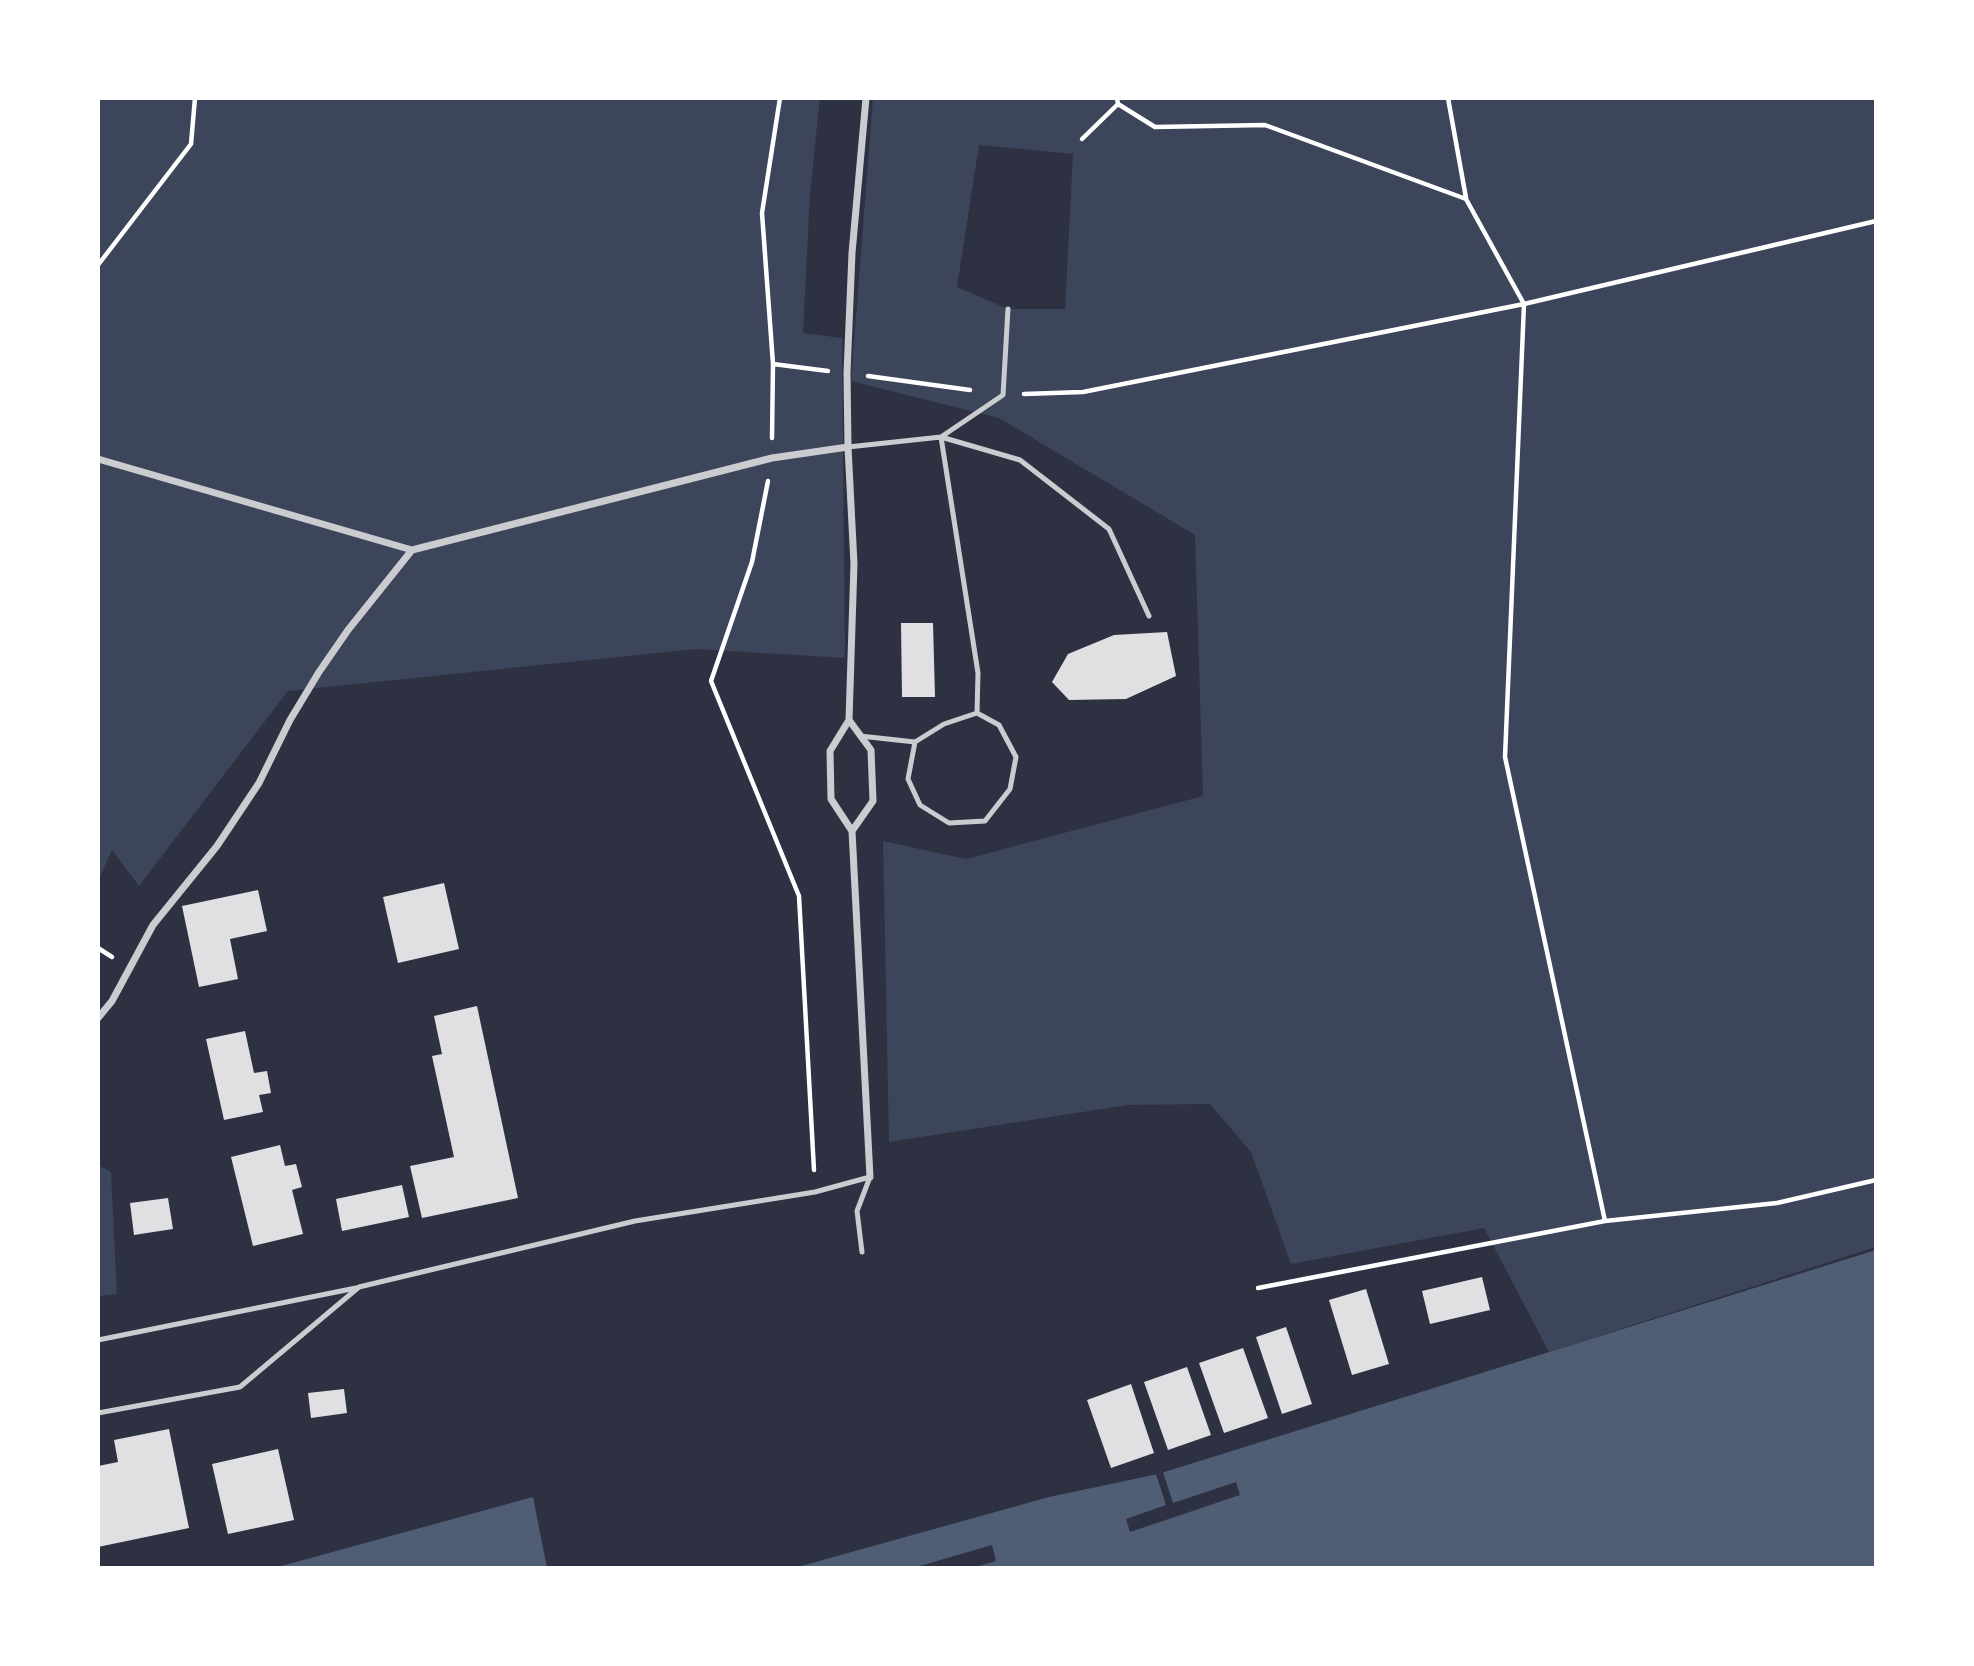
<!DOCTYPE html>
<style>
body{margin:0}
#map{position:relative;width:1974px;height:1666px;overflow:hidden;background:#2d3142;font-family:"DM Sans",sans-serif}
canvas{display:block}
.frame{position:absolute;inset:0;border:100px solid #fff;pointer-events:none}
</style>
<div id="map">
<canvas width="1974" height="1666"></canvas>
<div class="frame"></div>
</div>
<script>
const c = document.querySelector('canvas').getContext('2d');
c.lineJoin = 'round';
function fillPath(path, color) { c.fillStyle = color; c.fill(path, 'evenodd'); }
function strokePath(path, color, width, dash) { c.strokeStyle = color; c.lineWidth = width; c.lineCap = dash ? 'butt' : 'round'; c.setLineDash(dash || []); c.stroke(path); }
fillPath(new Path2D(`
 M98,98H820L810,194L803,333L842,338L845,658L696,649L288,691L139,886L112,850L98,881Z
 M873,98H1876V1247L1549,1352L1484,1228L1291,1264L1251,1152L1210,1104L1128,1105L889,1142L883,841L966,859L1203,796L1195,535L999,418L851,381ZM979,145L1073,154L1065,309H1008L957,287Z
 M98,1165L111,1172L117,1294L98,1296Z`), '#3c4559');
fillPath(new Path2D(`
 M1876,1250V1568H794L1049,1497L1158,1474Z
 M533,1497L547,1568H274Z`), '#4f5d75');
fillPath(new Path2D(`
 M1162,1469L1173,1503L1236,1482L1240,1495L1130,1532L1126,1519L1166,1505L1155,1471Z
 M992,1545L996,1561L972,1568H913Z`), '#2d3142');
fillPath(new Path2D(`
 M901,623H933L935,697H902Z
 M1167,632L1176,676L1126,699L1069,700L1052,682L1068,654L1114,635Z
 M444,883L459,949L398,963L383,897Z
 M258,890L267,931L230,939L238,979L199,987L182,906Z
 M477,1006L518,1198L422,1218L410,1166L454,1157L432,1056L442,1054L434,1016Z
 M245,1031L254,1073L267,1071L271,1093L259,1095L263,1112L224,1120L206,1039Z
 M280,1145L285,1166L296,1164L302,1187L292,1190L303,1234L253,1246L231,1157Z
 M402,1185L409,1217L342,1231L336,1199Z
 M168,1198L173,1229L134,1235L130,1203Z
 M1482,1277L1490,1310L1430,1324L1422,1291Z
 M1366,1289L1389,1364L1352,1375L1329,1300Z
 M1286,1327L1312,1404L1282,1414L1256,1337Z
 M1243,1348L1268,1418L1224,1433L1199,1363Z
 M1187,1367L1211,1435L1168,1450L1144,1382Z
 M1131,1384L1154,1453L1111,1468L1087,1400Z
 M344,1389L347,1413L311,1418L308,1393Z
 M169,1429L189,1528L98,1547V1466L118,1462L114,1440Z
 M278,1449L294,1520L228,1534L212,1464Z`), '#e0e0e3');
strokePath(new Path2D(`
 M1117,98L1118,104L1155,127L1265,125L1466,199L1524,304L1505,757L1605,1221
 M1448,98L1466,198
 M1082,139L1118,104
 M98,265L191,144L195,98
 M773,364L828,371
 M868,376L970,390
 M1024,394L1083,392L1524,304L1876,221
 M772,438L773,364L762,213L780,98
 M768,481L752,562L711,681L799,896L814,1170
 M98,948L112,957
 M1258,1288L1605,1221L1777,1203L1876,1180`), '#fff', 4.5);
strokePath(new Path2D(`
 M941,437L978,673L977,713L944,724L915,742L908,779L920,805L949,823L985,821L1010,789L1016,757L999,725L977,713
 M941,437L1003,395L1008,309
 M848,447L941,437L1020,460L1109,529L1149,616
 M860,736L915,742
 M862,1252L857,1211L870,1177
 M98,1340L356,1288
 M98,1413L240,1387L359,1287L635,1221L815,1192L870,1177`), '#caccd0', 5);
strokePath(new Path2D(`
 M866,98L852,253L847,373L848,447L854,564L849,720L830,751L831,799L852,831L870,1177
 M98,459L412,550
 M849,720L871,750L873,801L852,831
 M98,1018L112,1001L153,925L217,846L259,783L290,720L319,672L348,630L412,550L772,458L848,447`), '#caccd0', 7);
</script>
